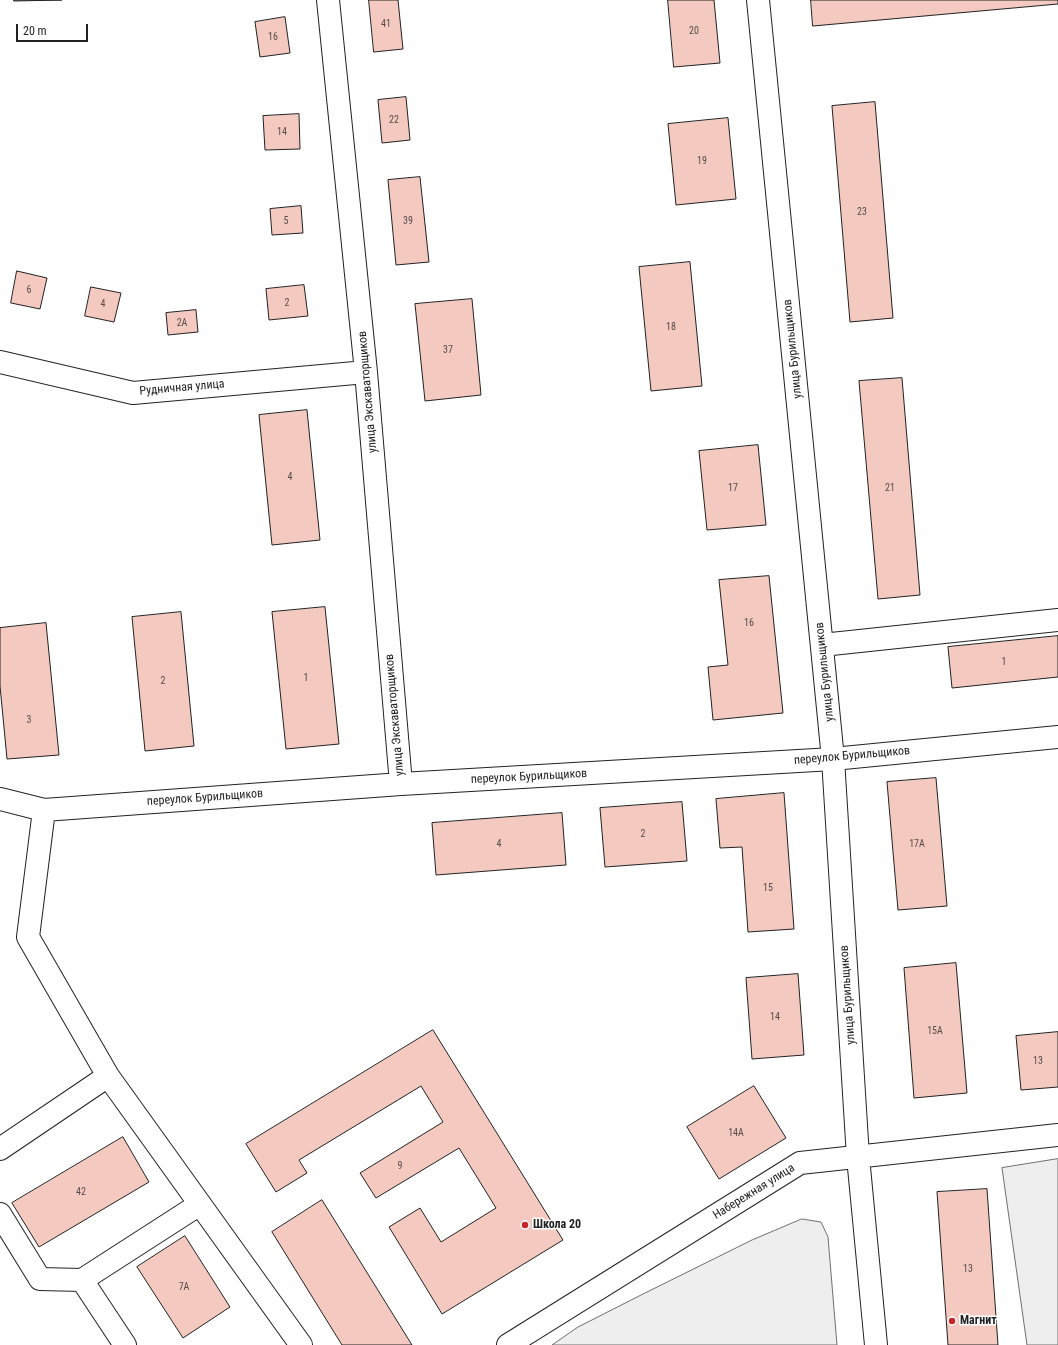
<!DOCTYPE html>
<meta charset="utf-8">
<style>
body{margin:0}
#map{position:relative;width:1058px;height:1345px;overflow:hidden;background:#fff;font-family:"Roboto Condensed",sans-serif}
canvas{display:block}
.scale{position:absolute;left:16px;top:24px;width:72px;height:18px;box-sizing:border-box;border:2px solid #222;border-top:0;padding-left:5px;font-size:12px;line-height:14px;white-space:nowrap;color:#222;-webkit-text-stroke:3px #fff;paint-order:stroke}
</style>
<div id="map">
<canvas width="1058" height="1345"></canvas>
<div class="scale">20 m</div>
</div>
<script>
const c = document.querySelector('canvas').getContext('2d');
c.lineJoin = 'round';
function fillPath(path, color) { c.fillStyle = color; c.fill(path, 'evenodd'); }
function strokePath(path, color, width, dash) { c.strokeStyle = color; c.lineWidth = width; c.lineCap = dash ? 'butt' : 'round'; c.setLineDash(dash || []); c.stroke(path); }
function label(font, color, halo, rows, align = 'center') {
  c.font = font + ' "Roboto Condensed",sans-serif'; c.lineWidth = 3; c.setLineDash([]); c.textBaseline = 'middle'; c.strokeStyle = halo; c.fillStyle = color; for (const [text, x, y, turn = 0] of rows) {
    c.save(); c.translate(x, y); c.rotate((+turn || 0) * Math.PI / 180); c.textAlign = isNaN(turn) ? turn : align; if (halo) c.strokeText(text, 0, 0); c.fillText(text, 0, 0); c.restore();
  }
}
const green = new Path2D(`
 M1058,1159V1345H1027L1002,1168Z
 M802,1219L821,1222L828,1237L837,1345H552L578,1327L641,1295L752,1240Z`);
fillPath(green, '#eee');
strokePath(green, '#6f6f6f', 1);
const building = new Path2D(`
 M14,0H62L14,1Z
 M369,0H398L403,49L374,52Z
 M668,0H714L720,63L674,67Z
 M811,0H1058V4L813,26Z
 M285,17L290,53L260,57L255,22Z
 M406,97L410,140L382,143L378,100Z
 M875,102L893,318L850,322L832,106Z
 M299,114L300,149L265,150L263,116Z
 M728,118L736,199L676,205L668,124Z
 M420,177L429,262L396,265L388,180Z
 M301,206L303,233L272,235L270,209Z
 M690,262L702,386L651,391L639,267Z
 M17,271L47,278L40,309L11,303Z
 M304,285L308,316L269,320L266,289Z
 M91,287L121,293L114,322L85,316Z
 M472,299L481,395L425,401L415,304Z
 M196,310L198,332L168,335L166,313Z
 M902,378L920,595L878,599L859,381Z
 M307,410L320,540L272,545L259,415Z
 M758,445L766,525L707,530L699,451Z
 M769,576L783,713L713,720L708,667L728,665L719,580Z
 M325,607L339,744L286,749L272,612Z
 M181,612L194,746L145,751L132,617Z
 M46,623L59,755L7,759L0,686V628Z
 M1058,636V677L952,688L948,647Z
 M936,778L947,906L898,910L887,782Z
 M784,793L794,929L748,932L742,847L720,848L716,799Z
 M682,802L687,861L605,867L600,808Z
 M562,813L566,865L436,875L432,823Z
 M956,963L967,1093L914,1098L904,968Z
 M798,974L804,1055L752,1059L746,978Z
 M433,1030L563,1240L442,1314L389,1227L420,1208L441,1242L496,1208L459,1148L376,1198L360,1173L443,1122L421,1086L299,1160L307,1173L276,1192L246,1144Z
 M1058,1032V1087L1021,1090L1016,1036Z
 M754,1086L786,1138L719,1179L687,1127Z
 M123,1137L149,1182L39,1247L12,1203Z
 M987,1189L998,1345H948L937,1192Z
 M322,1200L412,1345H342L272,1232Z
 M185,1236L230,1307L183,1338L137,1267Z`);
fillPath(building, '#f3c9c0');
strokePath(building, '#222', 1);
const minor = new Path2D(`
 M328,0L366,372L401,784
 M758,0L833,759L858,1157L876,1345
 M0,362L133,393L366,372
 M822,645L1058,620
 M0,799L44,810L401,784L833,759L1058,737
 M44,810L28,937L108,1076L301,1345
 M0,1149L108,1076
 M0,1214L40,1279L82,1280L200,1204
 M82,1280L125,1345
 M508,1345L800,1163L1058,1135`);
strokePath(minor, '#222', 24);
strokePath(minor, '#fff', 22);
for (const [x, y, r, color] of [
 [525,1225,4,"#c62828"],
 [952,1321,4,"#c62828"]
]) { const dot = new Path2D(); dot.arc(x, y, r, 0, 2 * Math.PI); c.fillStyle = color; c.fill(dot); strokePath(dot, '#fff', 1.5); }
label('10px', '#564c4a', null, [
 ["41",386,24],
 ["20",694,31],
 ["16",273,37],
 ["22",394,120],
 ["14",282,132],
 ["19",702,161],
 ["23",862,212],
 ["5",286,221],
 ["39",408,221],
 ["6",29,290],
 ["2",287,303],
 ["4",103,304],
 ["2А",182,323],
 ["18",671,327],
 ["37",448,350],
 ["4",290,477],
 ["17",733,488],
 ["21",890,488],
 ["16",749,623],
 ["1",1004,662],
 ["1",306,678],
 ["2",163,681],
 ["3",29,720],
 ["2",643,834],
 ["4",499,844],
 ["17А",917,844],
 ["15",768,888],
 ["14",775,1017],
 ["15А",935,1031],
 ["13",1038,1061],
 ["14А",736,1133],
 ["9",400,1166],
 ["42",81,1192],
 ["13",968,1269],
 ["7А",184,1287]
]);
label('12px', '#222', '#fff', [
 ["улица Бурильщиков",793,349,-96],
 ["Рудничная улица",182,388,-5],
 ["улица Экскаваторщиков",368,392,-95],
 ["улица Бурильщиков",825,672,-96],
 ["улица Экскаваторщиков",395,715,-95],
 ["переулок Бурильщиков",852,756,-5],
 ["переулок Бурильщиков",529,777,-3],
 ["переулок Бурильщиков",205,798,-4],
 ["улица Бурильщиков",848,995,-94],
 ["Набережная улица",754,1192,-32]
]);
label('bold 12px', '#222', '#fff', [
 ["Школа 20",533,1225],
 ["Магнит",960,1321]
], 'left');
</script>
